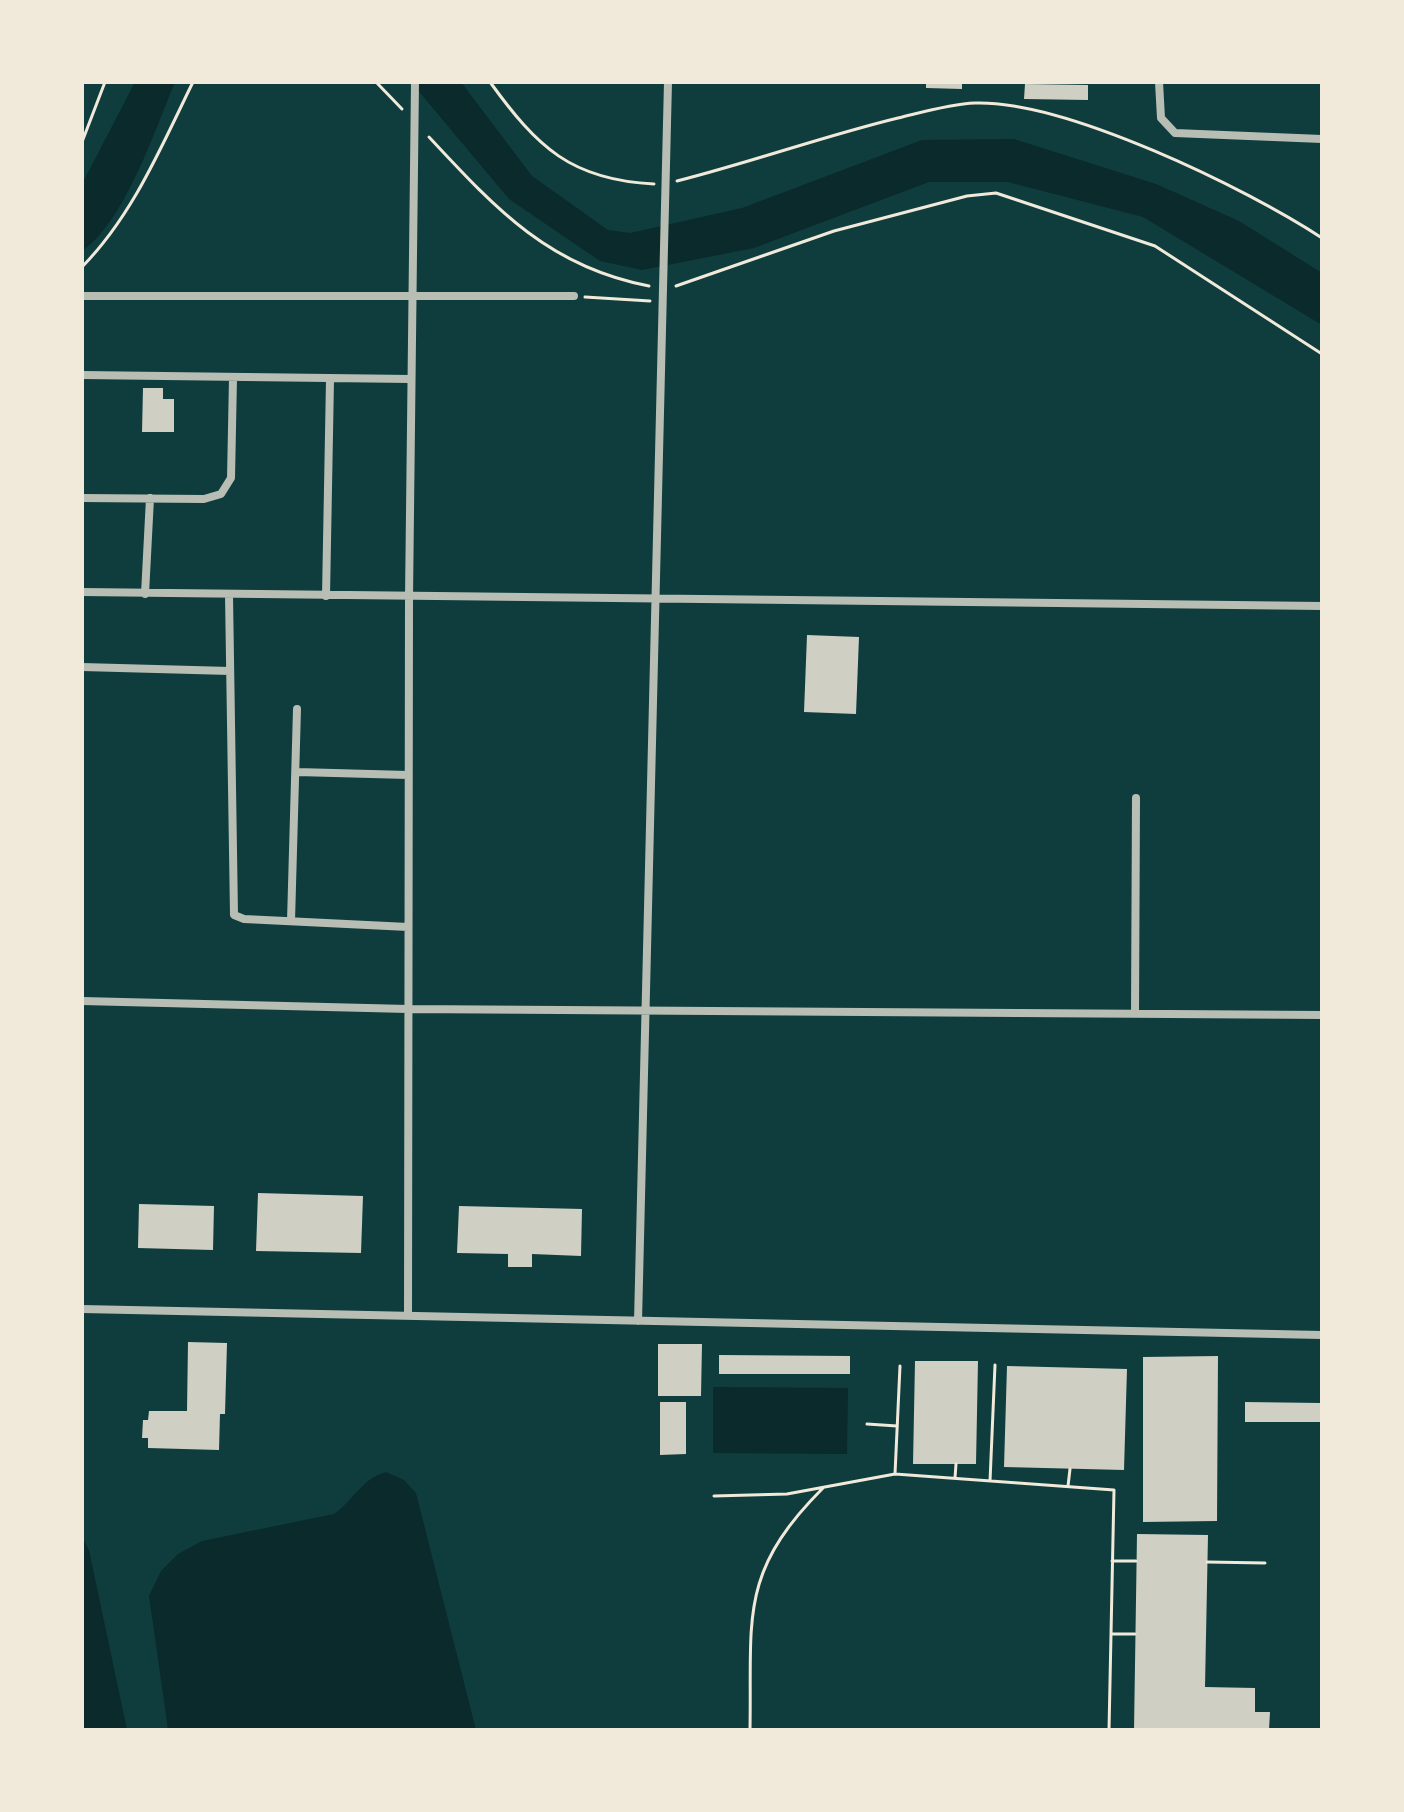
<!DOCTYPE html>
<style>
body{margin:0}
#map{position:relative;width:1404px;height:1812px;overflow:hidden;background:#0f3d3e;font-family:"Fira Sans Condensed",sans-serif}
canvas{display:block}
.frame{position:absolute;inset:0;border:84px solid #f1e9da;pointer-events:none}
</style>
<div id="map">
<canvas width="1404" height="1812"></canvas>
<div class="frame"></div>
</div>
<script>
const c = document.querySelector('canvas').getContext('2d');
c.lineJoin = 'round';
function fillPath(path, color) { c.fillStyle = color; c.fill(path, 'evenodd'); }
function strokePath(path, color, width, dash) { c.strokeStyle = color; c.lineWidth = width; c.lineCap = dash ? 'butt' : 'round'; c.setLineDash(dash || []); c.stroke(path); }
fillPath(new Path2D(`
 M135,82H175C155,130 124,223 82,251V184Z
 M411,82H461L532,176L608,230L630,233L742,208L922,140L1014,139L1156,184L1239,221L1322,273V325L1143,217L1008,182H929L754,248L642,270L600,261L509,199Z
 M713,1387L848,1388L847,1454L713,1453Z
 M386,1472L404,1480L416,1493L476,1730H168L149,1596L161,1571L178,1554L202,1541L334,1514C354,1500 361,1479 386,1472Z
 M82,1537L89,1550L127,1730H82Z`), '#0a2a2b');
fillPath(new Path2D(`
 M926,82H962V89L926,88Z
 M1025,84L1088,85V100L1024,99Z
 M143,388H163V399H174V432H142Z
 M807,635L859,637L856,714L804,712Z
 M258,1193L363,1196L361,1253L256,1251Z
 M139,1204L214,1206L213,1250L138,1248Z
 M459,1206L582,1209L581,1256L532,1254V1267H508V1254L457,1253Z
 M188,1342L227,1343L225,1414H220L219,1450L148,1448V1438H142L143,1420H148L149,1411H187Z
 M658,1344H702L701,1396H658Z
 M719,1355L850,1356V1374H719Z
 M1218,1356L1217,1521L1143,1522V1357Z
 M915,1361H978L976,1464H913Z
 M1007,1366L1127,1369L1124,1470L1004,1467Z
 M660,1402H686V1454L660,1455Z
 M1245,1402L1321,1403V1422H1245Z
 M1137,1534L1208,1535L1205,1687L1255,1688V1712H1270L1269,1730H1134Z`), '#cfcfc3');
strokePath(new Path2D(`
 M376,82L402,109
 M490,82C537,147 571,180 654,184
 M429,137C496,209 549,267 649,286
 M82,142L105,82
 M677,181C752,162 824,136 898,118C923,112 950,104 975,103C1065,100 1246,188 1322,238
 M82,267C133,215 161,147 193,82
 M676,286L834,231L967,196L996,193L1155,246L1322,354
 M585,297L650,301
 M867,1424L897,1426
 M895,1474L900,1366
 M955,1478L956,1464
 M990,1481L995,1365
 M1068,1486L1070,1469
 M714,1496L787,1494L895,1474L1114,1490L1109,1730
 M1112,1561H1136
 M1207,1562L1265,1563
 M1111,1634H1135
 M750,1730C752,1618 738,1573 823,1488`), '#f1e9da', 3);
strokePath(new Path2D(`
 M1159,82L1161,118L1175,133L1322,139
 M82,296H574
 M82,375L410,379
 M82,498L204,499L221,494L231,478L233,378
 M82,592L1322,606
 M145,594L150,498
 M229,595L234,915L244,919L408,927
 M326,596L330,380
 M82,667L230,671
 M297,772L408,775
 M291,921L297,709
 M82,1001L408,1009L1322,1015
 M1135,1013L1136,798
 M82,1309L1322,1335
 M408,1315L409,598L415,82
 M638,1321L668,82`), '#b8beb3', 8);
</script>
